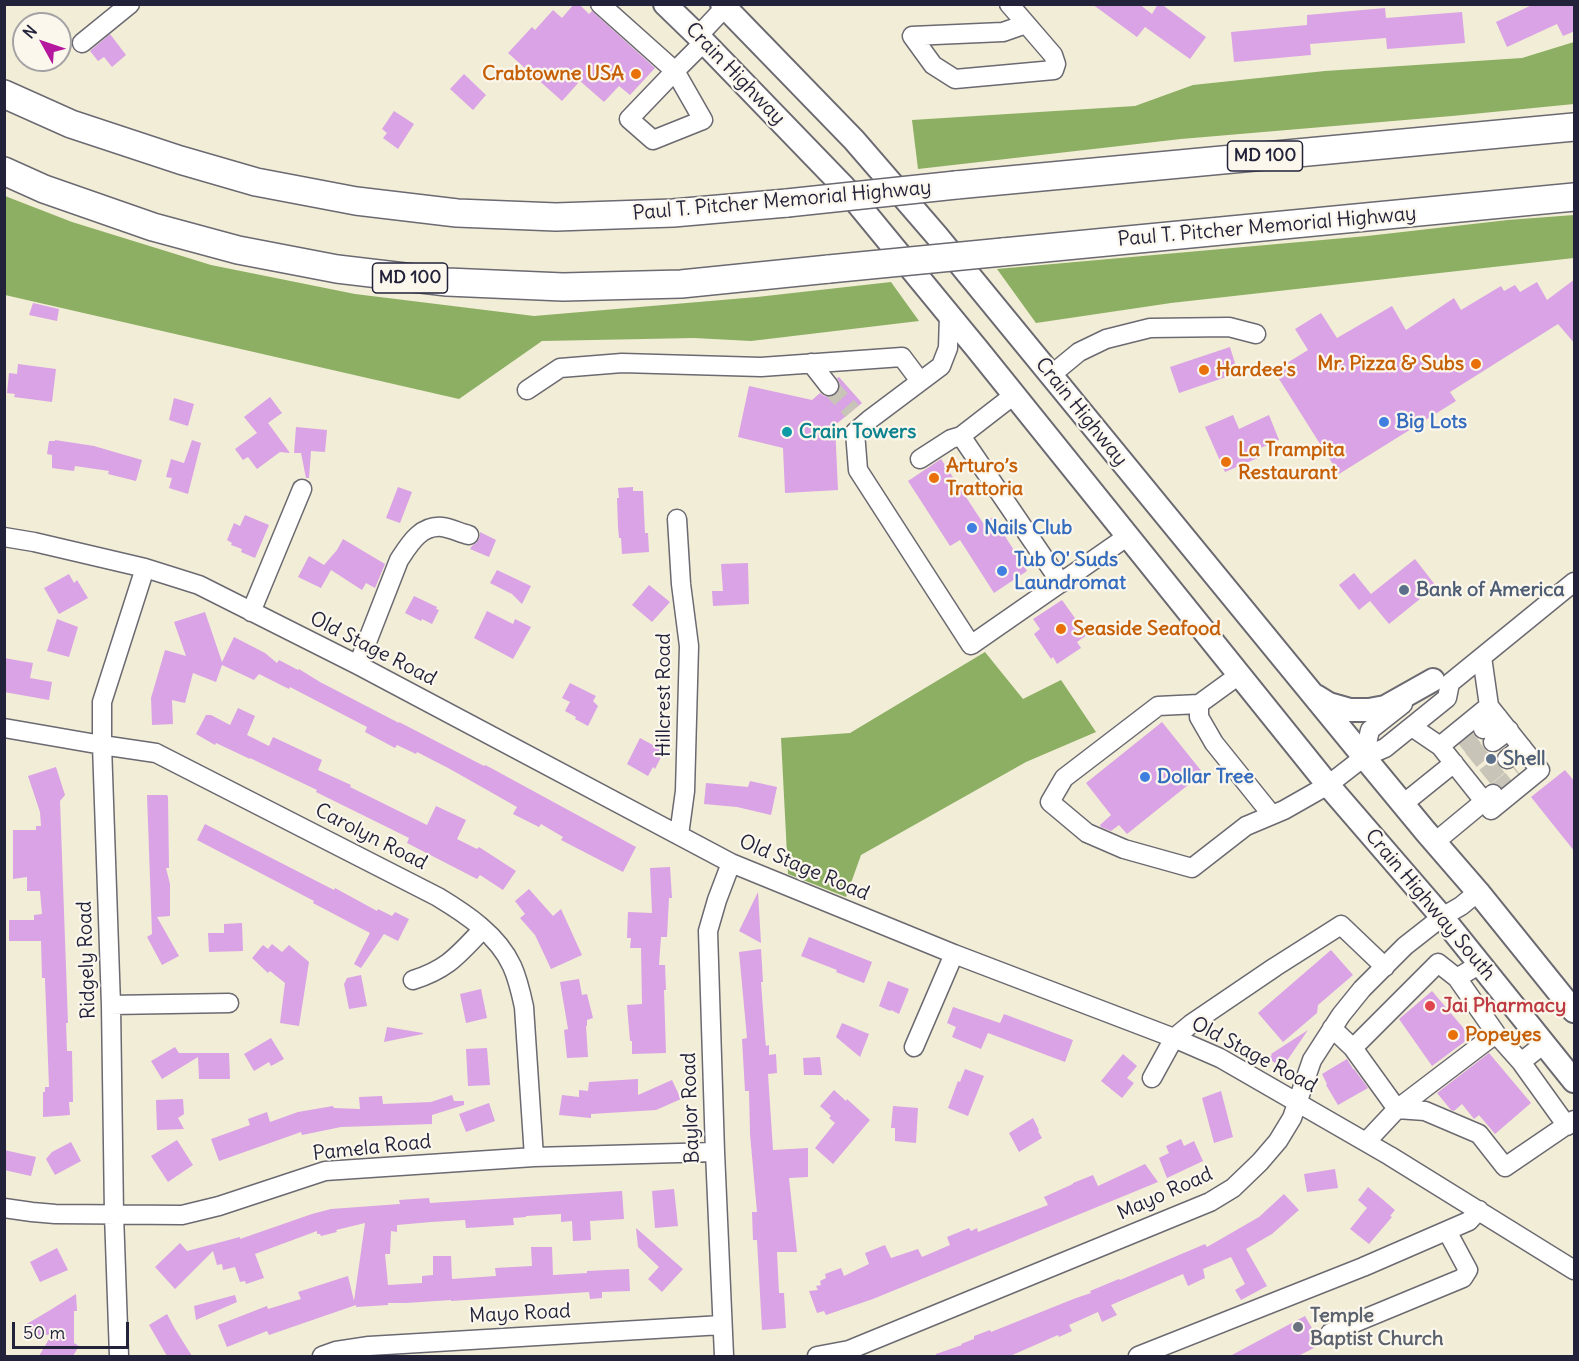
<!DOCTYPE html>
<meta charset="utf-8">
<style>
body{margin:0}
#map{position:relative;width:1579px;height:1361px;overflow:hidden;background:#f2edd6;font-family:Delius,sans-serif}
canvas{display:block}
.frame{position:absolute;inset:0;border:6px solid #22223b;pointer-events:none}
.north{position:absolute;left:12px;top:12px;width:60px;height:60px;box-sizing:border-box;background:#fbf7ec;border:2px solid #a4a2a5;border-radius:50%;rotate:310deg;font-size:16px;font-weight:700;line-height:24px;text-align:center;color:#22223b}
.north::after{content:'';display:block;margin:auto;width:21px;height:27px;background:#b5179e;clip-path:polygon(50% 0,100% 100%,50% 72%,0 100%)}
.scale{position:absolute;left:12px;top:1322px;width:117px;height:27px;box-sizing:border-box;border:3px solid #22223b;border-top:0;padding-left:8px;font-size:18px;line-height:21px;white-space:nowrap;color:#22223b;-webkit-text-stroke:4px #fbf7ec;paint-order:stroke}
</style>
<div id="map">
<canvas width="1579" height="1361"></canvas>
<div class="frame"></div>
<div class="north">N</div>
<div class="scale">50 m</div>
</div>
<script>
const c = document.querySelector('canvas').getContext('2d');
c.lineJoin = 'round';
function fillPath(path, color) { c.fillStyle = color; c.fill(path, 'evenodd'); }
function strokePath(path, color, width, dash) { c.strokeStyle = color; c.lineWidth = width; c.lineCap = dash ? 'butt' : 'round'; c.setLineDash(dash || []); c.stroke(path); }
function label(font, color, halo, rows, align = 'center') {
  c.font = font + ' Delius,sans-serif'; c.lineWidth = 4.5; c.setLineDash([]); c.textBaseline = 'middle'; c.strokeStyle = halo; c.fillStyle = color; for (const [text, x, y, turn = 0] of rows) {
    c.save(); c.translate(x, y); c.rotate((+turn || 0) * Math.PI / 180); c.textAlign = isNaN(turn) ? turn : align; if (halo) c.strokeText(text, 0, 0); c.fillText(text, 0, 0); c.restore();
  }
}
fillPath(new Path2D(`
 M1574,42V104L1452,116L1181,139L918,169L912,120L1135,106L1193,85L1325,71L1522,58Z
 M5,196L72,222L211,265L355,294L534,316L757,297L891,282L919,321L751,341L694,338L542,341L459,399L5,295Z
 M1574,215V258L1171,303L1036,323L997,269L1367,236L1508,220Z
 M985,652L1023,699L1061,680L1096,732L1026,762L861,855L846,897L788,874L781,738L850,733Z`), '#8caf63');
fillPath(new Path2D(`
 M574,4H579L589,14L592,11L655,68L630,95L619,86L604,102L580,81L562,101L508,53L532,27L535,30L553,10L562,18Z
 M1092,4H1139L1152,14L1158,4H1161L1206,37L1190,59L1145,27L1137,37Z
 M1534,4H1575V31L1563,36L1557,24L1507,47L1496,22Z
 M1385,8L1386,18L1462,12L1465,43L1387,49L1386,38L1310,44L1311,55L1234,62L1231,32L1307,25V15Z
 M110,34L126,55L112,67L104,57L98,61L90,51Z
 M464,74L486,95L473,110L450,89Z
 M394,111L414,124L398,149L383,138L387,133L382,129Z
 M1575,279V344L1558,324L1450,392L1456,401L1339,474L1274,371L1308,350L1295,329L1321,313L1337,338L1392,306L1406,330L1454,298L1461,310L1501,286L1504,291L1515,285L1520,292L1537,282L1547,300Z
 M33,303L59,309L57,321L29,315Z
 M1230,347L1238,373L1179,393L1170,367Z
 M18,364L56,369L52,402L14,397L15,394L7,393L9,373L17,374Z
 M839,377L862,403L835,425L838,490L785,493L783,448L738,437L749,386L812,400L820,393L824,396L830,397L836,394L840,390V384L837,378Z
 M270,397L282,413L268,423L290,453L280,452L257,469L248,457L243,460L235,449L257,433L244,417Z
 M174,398L194,404L188,426L169,420Z
 M1233,415L1239,429L1269,415L1279,440L1256,450L1260,457L1225,472L1205,427Z
 M296,427L327,430L325,452L311,451L309,478H306L301,453H294Z
 M55,440L94,446L142,460L136,481L108,474L109,471L75,466L74,471L52,468V455L47,454L49,441H55Z
 M192,440L201,443L188,494L169,488L172,478L166,477L171,459L184,463Z
 M941,459L983,523L993,517L1027,571L994,593L960,540L950,546L908,481Z
 M398,487L412,492L400,523L386,518Z
 M633,487V491H643L645,533H648L649,552L622,554L621,538H619L618,527L617,498H619L618,488Z
 M245,515L269,525L255,558L241,552L242,549L231,545L232,543L227,540L234,523L240,526Z
 M480,532L496,540L489,557L470,549L472,546L477,542L480,537Z
 M343,539L385,564L375,588L366,583L362,590L331,570L321,588L298,577L309,556L324,565L337,550Z
 M1415,559L1436,586L1389,624L1370,601L1359,610L1339,585L1354,573L1371,594Z
 M748,563L749,604L713,606L712,591H723L721,564Z
 M497,570L531,586L522,604L512,594L490,583Z
 M69,574L74,583L77,580L88,598L59,614L44,588Z
 M649,585L670,602L652,622L632,605Z
 M414,596L437,607L436,609L439,610L432,624L422,619L421,621L405,613Z
 M1062,600L1087,635L1077,642L1081,648L1057,664L1053,657L1051,659L1034,634L1040,629L1033,619Z
 M487,611L513,624L515,619L531,627L513,659L474,638Z
 M205,612L222,662L234,637L265,653L277,663L279,660L298,670L299,669L320,682L399,723V722L484,766L485,765L491,768L636,847L623,872L561,840L563,837L541,824L539,827L513,814L517,807L450,769L417,752L416,754L397,745L395,748L365,732L367,727L290,687L289,689L259,674L254,680L222,665L216,682L193,673L185,703L172,700L173,724L152,725L151,698L165,650L186,656L174,622Z
 M57,619L78,627L69,657L47,651Z
 M4,658L33,663L30,678L52,682L49,700L4,692Z
 M570,683L596,696L593,701L598,706L588,726L575,719L576,717L565,711L570,702L562,698Z
 M238,708L255,716L247,735L269,746L273,737L322,760L318,770L351,785L350,787L427,825L436,806L466,820L457,839L477,849L479,847L516,871L503,890L480,875L477,879L407,843L409,838L395,831L316,792L317,790L250,758V759L216,743L215,745L196,734L206,715H211L230,725Z
 M1162,722L1203,773L1127,834L1119,825L1111,831L1101,827L1100,825L1111,815L1086,783Z
 M640,738L664,751L655,769L653,767L648,776L627,764Z
 M56,767L65,795L60,801L68,1023H66L67,1051H72L73,1102H69L70,1115L43,1117V1092H45V1087H49L45,980V978H42L41,941H9V920H34V915L42,914L40,891H27V877L13,879V830H36V826H41L40,812L28,776Z
 M1565,770L1575,782V852L1531,797Z
 M750,781L777,787L771,815L737,807L704,804L706,783L748,787Z
 M147,795H167L168,797L169,868H166L170,884V916L157,917L179,956L162,965L147,937L152,934Z
 M205,824L334,890L335,888L377,911L378,909L392,916L395,912L409,919L398,941L384,934L361,968L354,964L370,933L313,903L314,901L197,840Z
 M670,867L672,898H669L667,937H661L659,965H665L666,990H664L666,1053L632,1054V1041H630L627,1005L642,1004L641,948H630L631,938H627L628,912L652,913L650,868Z
 M529,889L553,916L561,909L582,955L551,969L535,935L520,918L525,914L515,901Z
 M758,892L761,943L739,931Z
 M242,923L243,951L209,952L208,933H224V924Z
 M809,937L872,962L864,983L836,972L837,970L801,956Z
 M272,944L282,952L289,945L309,962L299,1026L280,1023L285,983L270,971L268,973L252,958L263,945L268,949Z
 M761,949L763,982H761L765,1037L766,1046L769,1045V1055L776,1054L777,1073L768,1074L773,1150L808,1148V1177L789,1178L797,1252H777L779,1293H784L786,1328L762,1330L757,1240H753L752,1212H757L750,1134L749,1091H745L742,1039L747,1038L739,952Z
 M1331,950L1353,975L1318,1005L1317,1013L1283,1042L1258,1013Z
 M361,975L367,1006L349,1009L344,984L347,978Z
 M579,979L582,995L587,994L593,1018L587,1020V1026H586L588,1057L567,1058L564,1030L568,1029L560,982Z
 M888,981L909,989L899,1014L891,1010L890,1011L879,1006Z
 M481,989L487,1018L466,1023L460,994Z
 M1432,991L1471,1037L1432,1066L1399,1019Z
 M953,1007L1000,1023L1004,1014L1073,1040L1065,1062L988,1033L981,1049L952,1037L956,1027L947,1023Z
 M842,1023L869,1034L860,1057L836,1037Z
 M387,1027L423,1033V1034L384,1042Z
 M1308,1030L1282,1068L1268,1058L1272,1055L1271,1054Z
 M271,1038L284,1059L271,1066L269,1062L254,1071L244,1054Z
 M175,1047L179,1053H229L230,1079H199L198,1057L162,1079L151,1061Z
 M487,1048L490,1085L468,1086L466,1049Z
 M1489,1053L1531,1103L1495,1134L1479,1115L1474,1119L1462,1104L1454,1111L1451,1110L1437,1093Z
 M1123,1054L1137,1066L1127,1078L1134,1083L1122,1098L1101,1081Z
 M820,1057L822,1075H804L803,1058Z
 M1347,1059L1353,1069H1354L1368,1088L1338,1105L1326,1085L1327,1084L1322,1074Z
 M965,1069L984,1076L968,1116L948,1108L958,1081L960,1082Z
 M638,1079V1095L672,1080L681,1099L656,1110L591,1114V1118L559,1115L562,1095L579,1097V1090L588,1091L589,1082Z
 M834,1090L846,1101L847,1099L870,1120L833,1164L815,1148L835,1123L829,1118L831,1116L820,1106Z
 M1221,1091L1233,1137L1214,1143L1202,1098Z
 M452,1095L454,1101H464V1105L432,1115V1124L341,1127L302,1135L301,1132L219,1161L211,1139L250,1125L248,1119L267,1112L270,1122L298,1112L333,1106L334,1108L360,1109L359,1097L382,1096L383,1104L431,1102Z
 M183,1099L184,1114L178,1118L184,1129L157,1130L156,1100Z
 M489,1103L495,1121L466,1132L459,1114Z
 M893,1106L918,1108L916,1143L895,1141V1128H891Z
 M1033,1118L1039,1130L1038,1131L1042,1138L1019,1152L1009,1133Z
 M1181,1139L1184,1146L1194,1141L1203,1161L1167,1178L1159,1158L1169,1153L1166,1146Z
 M177,1140L193,1165L168,1182L151,1156Z
 M71,1142L81,1161L55,1175L46,1159L52,1152Z
 M4,1150L36,1157L31,1176L4,1170Z
 M1145,1164L1158,1182L873,1299L826,1315L824,1311L817,1313L809,1291L818,1290L816,1286L821,1285L820,1281L826,1278L825,1274L841,1268L844,1276L869,1264L865,1253L885,1245L891,1258L918,1249L922,1257L950,1245L947,1237L969,1228L971,1231L977,1228L978,1232L1048,1205L1044,1197L1073,1184V1183L1093,1175L1098,1186Z
 M1335,1169L1338,1188L1307,1192L1304,1174Z
 M1368,1187L1395,1210L1390,1216L1392,1217L1369,1244L1350,1229L1367,1208L1358,1200Z
 M674,1189L678,1226L655,1228L652,1191Z
 M622,1191L624,1219L590,1221L591,1240L573,1241L572,1221L561,1222V1214L526,1216V1217L513,1218L514,1225L466,1228L465,1220L431,1222L397,1225V1232L391,1231L390,1254H385L388,1285L422,1283V1276L433,1275V1256H451L452,1279L496,1276L495,1268L532,1266L531,1247H552L553,1275L587,1273V1271L629,1269L630,1291L602,1292V1298L590,1299L589,1292L451,1301V1300L406,1303H388V1305L356,1307V1305L269,1335L267,1331L227,1347L218,1325L267,1306L268,1309L301,1299L298,1292L348,1276L354,1301L365,1223L336,1230L337,1232L321,1236L320,1234H317V1231L255,1254L264,1278L246,1284L245,1281L240,1282L235,1267L223,1270L222,1264L217,1265L213,1251L175,1289L155,1267L180,1243L187,1251L240,1237V1239L312,1214L331,1209L400,1204L399,1200L429,1198L430,1203Z
 M1284,1194L1299,1210L1272,1234L1246,1249L1267,1286L1241,1300L1235,1290L1245,1284L1231,1257L1203,1269L1205,1278L1188,1286L1183,1274L1111,1305L1117,1315L1102,1322L1098,1312L1069,1325L1072,1331L1059,1337L1058,1335L1010,1356H936V1354L962,1345L961,1344L974,1339V1336L990,1330L991,1332L1076,1298L1091,1293L1090,1291L1119,1279L1120,1280L1205,1244L1207,1247L1259,1217Z
 M636,1228L683,1269L662,1292L648,1279L659,1267L638,1247Z
 M57,1248L68,1270L40,1282L30,1262Z
 M76,1294L77,1311H74V1343L79,1346L73,1356H39L52,1334L27,1338L25,1325L47,1312H55H47Z
 M235,1295L237,1302L196,1320L194,1306Z
 M167,1314L175,1329L192,1356H167L149,1325Z
 M1305,1316L1321,1344L1308,1351L1298,1356H1230Z`), '#d9a3e5');
strokePath(new Path2D(`
 M829,386L852,411
 M1461,747L1483,729
 M1471,760L1493,742
 M1485,777L1507,759
 M1497,791L1519,773`), '#c8c4b7', 18, [18, 9]);
const minor = new Path2D(`
 M600,4L675,71L704,42
 M1009,4L1053,55L1056,64L1054,70L955,79L933,65L912,36L1003,32L1026,24
 M698,36L728,4
 M82,43L130,4
 M675,71L703,120L653,140L629,119Z
 M949,315L948,348L941,366L869,420L855,432L858,470L971,645L1128,536
 M811,363L829,386
 M1051,375L1079,352L1106,339L1150,328L1229,327L1256,334
 M527,390L560,368L622,363L761,367L902,357L920,381
 M1014,395L961,436L1061,583
 M920,459L951,439L961,436
 M677,519L681,584L689,646L685,791L679,835
 M4,537L34,542L145,568L199,585L358,665L731,863L954,954L1174,1038L1220,1058L1390,1156L1574,1270
 M251,612L302,489
 M1482,657L1489,706
 M358,665L399,560C409,545 420,525 442,527C451,528 460,533 469,535
 M1239,675L1199,704L1158,706L1064,778L1050,802L1087,833L1124,849L1192,868L1246,826L1284,810L1328,785L1364,757L1385,748L1447,698L1450,683L1574,582
 M1199,704V717L1214,743L1272,815
 M1489,706L1540,770L1491,810L1440,746Z
 M1412,727L1440,746
 M4,728L102,745L156,753L438,897C466,914 498,935 512,966C518,979 521,993 524,1007L534,1157
 M1483,729L1498,717
 M1493,742L1509,730
 M1364,757L1370,730L1403,704
 M1507,759L1522,747
 M1403,804L1454,763
 M1435,842L1493,794
 M1457,978L1497,1035
 M413,980C448,969 458,955 483,929
 M111,1005L229,1003
 M1332,1028L1353,1048L1438,963L1457,978L1480,964
 M1544,1044L1521,1062L1567,1126
 M914,1047L954,954
 M1353,1048L1397,1109L1489,1039L1497,1035L1521,1062
 M1152,1078L1174,1038L1191,1024L1275,967L1341,925L1385,967
 M1366,1142L1397,1109L1425,1111L1479,1134L1505,1167L1574,1120
 M4,1208L32,1212L55,1214L182,1215L219,1206L325,1171L534,1157L715,1152
 M1330,1333L1463,1278L1468,1270L1447,1231
 M119,1356L114,1214L111,1005L102,745V702L145,568
 M322,1356L336,1351L369,1346L722,1325
 M724,1356L715,1152L708,931L717,900L731,863
 M817,1356L849,1350L1210,1202L1233,1188L1260,1162L1278,1141L1292,1118L1312,1060L1341,1015L1362,989L1405,946L1442,917L1461,906L1478,892
 M1138,1356L1363,1267L1469,1221L1479,1210`);
const major = new Path2D(`
 M665,4L698,36L844,187L978,350L1328,785L1442,917L1574,1081
 M722,4L854,140L937,236L1364,757L1426,832L1478,892L1574,1011
 M1316,696L1329,704L1350,710H1369L1385,707L1433,680`);
const highway = new Path2D(`
 M4,94L71,124L180,160L256,182L356,201L457,213L556,217L673,213L787,203
 M4,171L44,189L153,227L238,250L337,269L447,282L563,287L681,284L829,269
 M956,185L1574,127
 M1003,252L1574,197`);
strokePath(minor, '#6b6971', 21);
strokePath(major, '#6b6971', 26);
strokePath(highway, '#6b6971', 30);
strokePath(minor, '#fff', 18);
strokePath(major, '#fff', 22);
strokePath(highway, '#fff', 27);
const highwayBridge = new Path2D(`
 M787,203L956,185
 M829,269L1003,252`);
strokePath(highwayBridge, '#6b6971', 30, []);
strokePath(highwayBridge, '#fff', 27);
for (const [x, y, r, color] of [
 [636,74,6,"#e8710a"],
 [1476,364,6,"#e8710a"],
 [1204,370,6,"#e8710a"],
 [1384,422,6,"#3f7fe0"],
 [787,432,6,"#0f9aa8"],
 [1226,462,6,"#e8710a"],
 [934,478,6,"#e8710a"],
 [972,528,6,"#3f7fe0"],
 [1002,571,6,"#3f7fe0"],
 [1404,590,6,"#5c6f8a"],
 [1061,629,6,"#e8710a"],
 [1491,759,6,"#5c6f8a"],
 [1145,777,6,"#3f7fe0"],
 [1430,1006,6,"#e0444e"],
 [1453,1035,6,"#e8710a"],
 [1298,1327,6,"#6b7280"]
]) { const dot = new Path2D(); dot.arc(x, y, r, 0, 2 * Math.PI); c.fillStyle = color; c.fill(dot); strokePath(dot, '#fbf7ec', 2); }
for (const [x, y, w] of [
 [1265,156,75],
 [410,278,75]
]) { const box = new Path2D(); box.roundRect(x - w / 2, y - 15, w, 30, 4.5); c.fillStyle = '#fbf7ec'; c.fill(box); strokePath(box, '#22223b', 1.5); }
label('bold 18px', '#22223b', null, [
 ["MD 100",1265,156],
 ["MD 100",410,278]
]);
label('bold 20px', '#c56008', '#fbf7ec', [
 ["Crabtowne USA",624,74,"right"],
 ["Mr. Pizza & Subs",1464,364,"right"],
 ["Hardee's",1216,370],
 ["La Trampita",1238,450],
 ["Restaurant",1238,473],
 ["Arturo’s",946,466],
 ["Trattoria",946,489],
 ["Seaside Seafood",1073,629],
 ["Popeyes",1465,1035]
], 'left');
label('20px', '#22223b', '#fbf7ec', [
 ["Crain Highway",735,74,46],
 ["Paul T. Pitcher Memorial Highway",782,201,-5],
 ["Paul T. Pitcher Memorial Highway",1267,227,-5],
 ["Crain Highway",1081,412,51],
 ["Old Stage Road",373,649,27],
 ["Hillcrest Road",664,695,-90],
 ["Carolyn Road",371,837,27],
 ["Old Stage Road",804,868,23],
 ["Crain Highway South",1430,905,50],
 ["Ridgely Road",87,960,-92],
 ["Old Stage Road",1254,1055,28],
 ["Baylor Road",691,1108,-92],
 ["Pamela Road",372,1148,-6],
 ["Mayo Road",1165,1194,-24],
 ["Mayo Road",520,1314,-3]
]);
label('bold 20px', '#366cbe', '#fbf7ec', [
 ["Big Lots",1396,422],
 ["Nails Club",984,528],
 ["Tub O' Suds",1014,560],
 ["Laundromat",1014,583],
 ["Dollar Tree",1157,777]
], 'left');
label('bold 20px', '#0d838f', '#fbf7ec', [
 ["Crain Towers",799,432]
], 'left');
label('bold 20px', '#4e5e75', '#fbf7ec', [
 ["Bank of America",1416,590],
 ["Shell",1503,759]
], 'left');
label('bold 20px', '#be3a42', '#fbf7ec', [
 ["Jai Pharmacy",1442,1006]
], 'left');
label('bold 20px', '#5b616d', '#fbf7ec', [
 ["Temple",1310,1316],
 ["Baptist Church",1310,1339]
], 'left');
</script>
